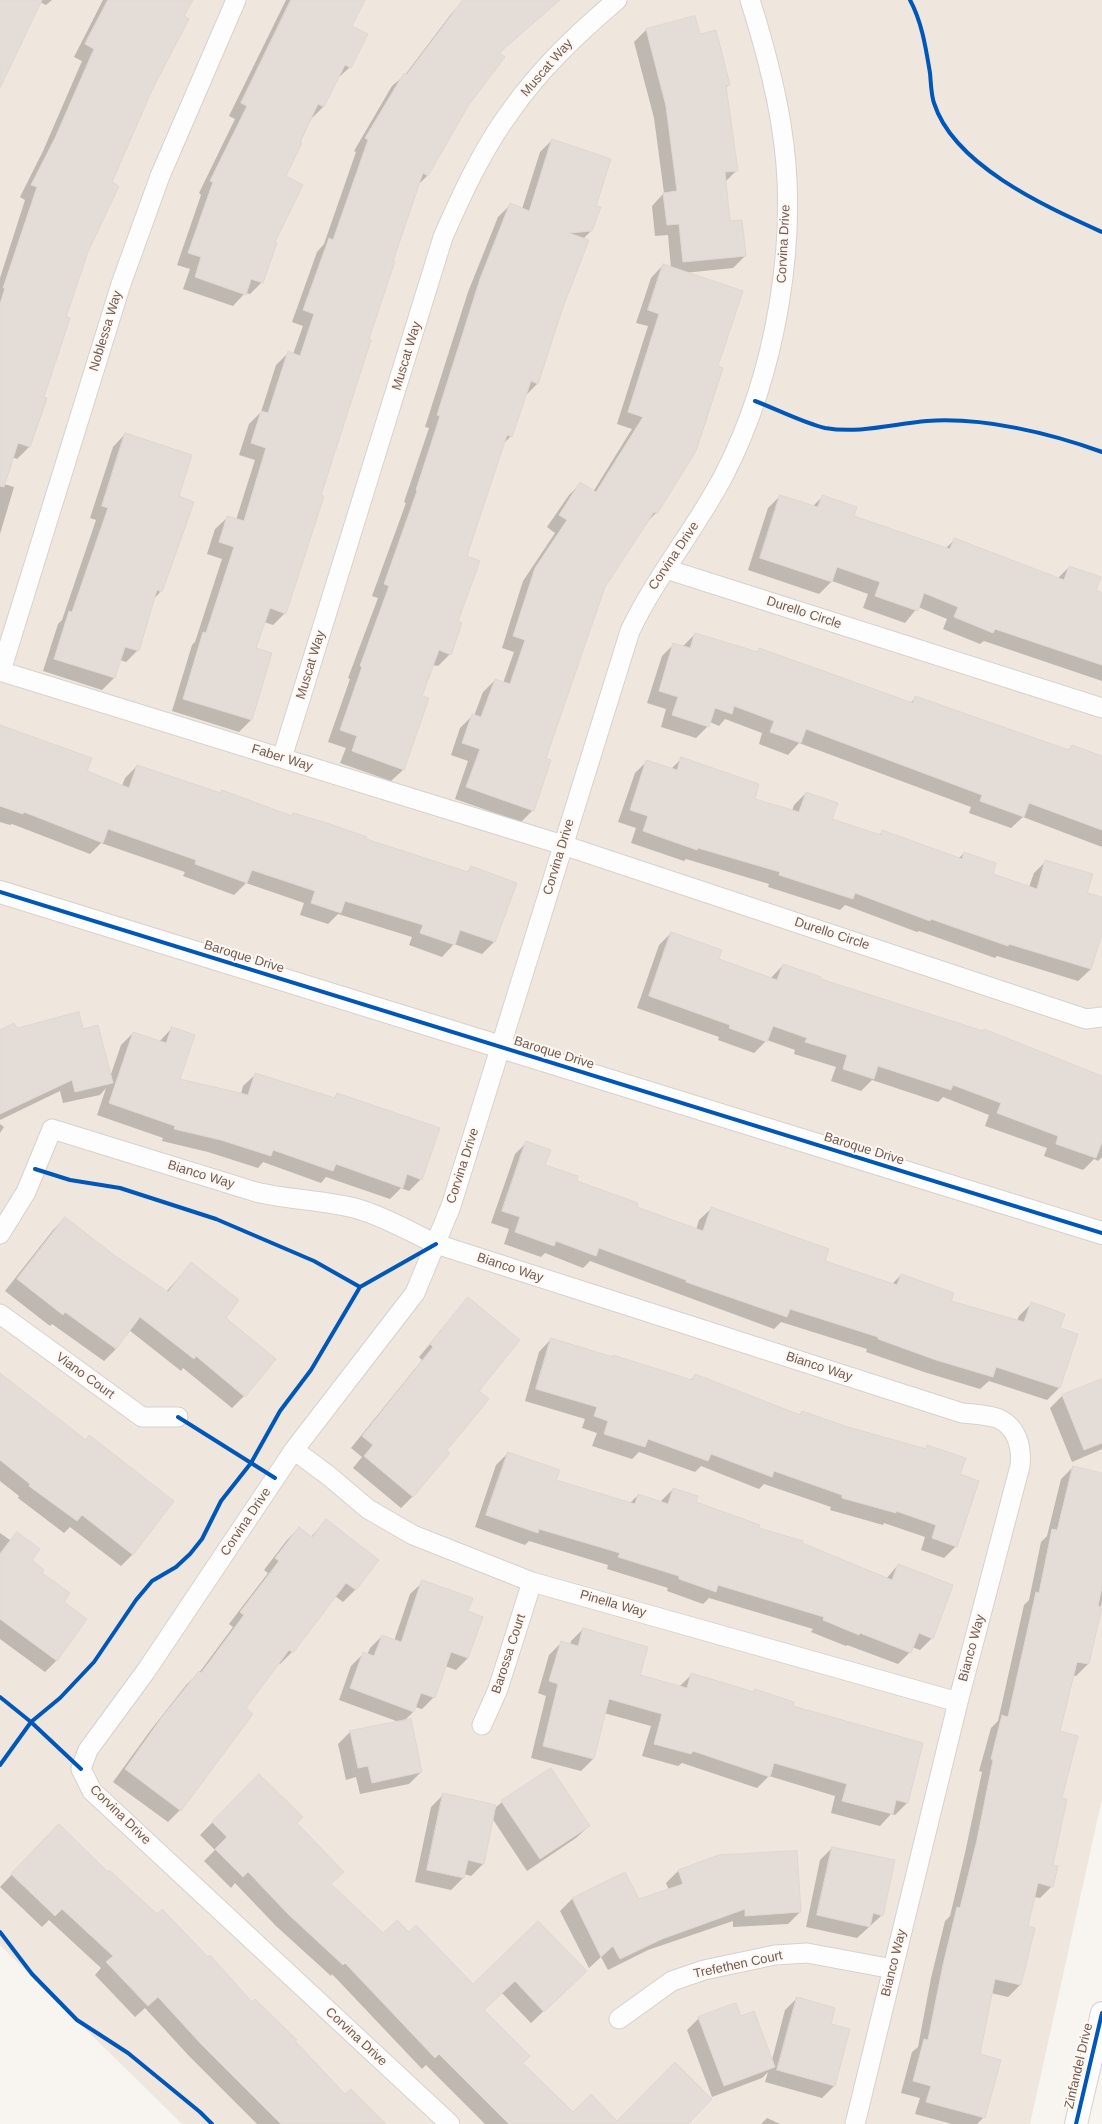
<!DOCTYPE html>
<style>
body{margin:0}
canvas{display:block;background:#f8f4f0}
</style>
<canvas width="1102" height="2124"></canvas>
<script>
const c = document.querySelector('canvas').getContext('2d');
c.lineJoin = 'round';
function fillPath(path, color) { c.fillStyle = color; c.fill(path, 'evenodd'); }
function strokePath(path, color, width, dash) { c.strokeStyle = color; c.lineWidth = width; c.lineCap = dash ? 'butt' : 'round'; c.setLineDash(dash || []); c.stroke(path); }
function label(font, color, halo, rows, align = 'center') {
  c.font = font + ' Helvetica,sans-serif'; c.lineWidth = 4; c.setLineDash([]); c.textBaseline = 'middle'; c.strokeStyle = halo; c.fillStyle = color; for (const [text, x, y, turn = 0] of rows) {
    c.save(); c.translate(x, y); c.rotate((+turn || 0) * Math.PI / 180); c.textAlign = isNaN(turn) ? turn : align; if (halo) c.strokeText(text, 0, 0); c.fillText(text, 0, 0); c.restore();
  }
}
fillPath(new Path2D(`
 M0,0H1102V1799L1030,2124H182L0,1945Z`), '#efe6de');
fillPath(new Path2D(`
 M0,0H52L46,5L40,2L0,86Z
 M103,0H192L182,17L110,182L65,317L29,447L17,459L12,457L4,484L14,487L0,534V278L25,200L20,197L43,151L82,61L74,57Z
 M286,0H365L350,26V67L337,79L323,107L311,119L284,177L273,243L262,282L250,294L245,293L233,306L183,289L190,269L177,265L201,195L199,193L235,119L229,116Z
 M465,0L558,1L498,54L427,176L418,185L391,261L285,613L273,625L264,622L255,649L251,720L239,732L172,711L192,645L195,642L222,559L207,554L215,529L228,517L236,520L255,460L239,455L249,424L261,412L276,365L288,353L293,354L303,326L292,322L317,252L324,244L356,152L354,151L392,86L405,75L451,14Z
 M695,17L699,35L729,84L726,88L737,170L725,182L729,222L745,256L733,268L684,273L717,367L695,451L656,513L644,525L604,586L545,759L533,810L521,822L455,799L468,761L451,755L460,728L472,716H474L483,692L495,680L503,683L514,652L502,648L523,581L555,533L547,527L569,495L581,483L593,492L632,429L617,424L648,326L636,323L651,278L663,265L671,268L668,235L655,236L652,206L664,193L654,118L634,42L646,30Z
 M552,140L595,207L591,231L583,239L537,384L525,396L511,436L502,445L465,557L457,622L450,654L438,666L432,665L421,696L404,769L391,781L340,763L346,748L328,742L350,679L348,678L378,598L372,596L406,503L404,502L429,428L425,427L468,292L498,217L510,205L522,209L540,152Z
 M125,434L177,497L161,591L154,599L138,650L126,662L120,660L114,678L102,690L43,671L58,624L62,620L96,520L90,518L113,447Z
 M780,496L813,506L822,497L853,517L945,549L955,539L1057,579L1069,567L1095,591L1102,594V681L984,641L980,644L943,629L947,619L918,607L905,623L863,608L868,594L832,581L819,594L748,570L768,508Z
 M695,634L756,653L760,649L910,703L916,698L1067,751L1072,746L1102,757V847L1023,817L1011,828L969,813L971,807L799,743L788,755L759,744L762,733L725,719L719,726L710,722L708,726L696,738L661,727L666,709L647,703L662,656L674,644L683,646Z
 M0,726L86,772L122,786L125,778L137,766L220,794L223,791L291,817L293,814L364,840L466,873L471,867L516,884L494,942L482,954L454,944L442,957L409,945L412,937L338,914L328,924L300,915L304,903L246,883L234,895L183,876L185,872L101,843L90,854L12,824L10,825L0,822Z
 M682,758L753,800L792,811L794,805L806,793L831,820L879,835L883,831L958,859L964,853L992,874L1029,887L1034,873L1046,861L1086,893L1102,898V931L1091,969L1078,981L997,956L995,958L919,931L917,932L845,905L840,910L768,887L769,884L686,859L684,861L631,843L636,828L618,822L635,773L647,761L671,769Z
 M671,933L717,959L771,978L783,965L819,979L1102,1076V1157L1098,1161L1094,1159L1083,1170L1044,1156L1047,1148L985,1126L989,1115L943,1097L938,1102L872,1080L861,1091L831,1081L836,1067L794,1054L795,1050L767,1040L754,1053L718,1040L719,1037L637,1008L659,945Z
 M172,1028L178,1080L241,1094L243,1086L256,1074L333,1099L337,1094L421,1179L409,1191L401,1188L390,1199L326,1177L321,1183L263,1162L258,1168L208,1152L162,1141L163,1138L97,1115L106,1088L100,1095L63,1103L60,1091L0,1120V1031L16,1029L83,1030L110,1077L121,1045L133,1033L159,1042Z
 M0,1124L4,1127L0,1133Z
 M527,1142L544,1165L575,1181L635,1207L696,1230L699,1220L712,1208L824,1262L892,1284L901,1275L949,1302L1017,1321L1019,1316L1031,1304L1059,1329V1388L1047,1400L989,1381L980,1389L924,1372L866,1352L867,1349L781,1322L774,1329L590,1261L583,1268L545,1253L541,1257L504,1244L509,1229L491,1223L515,1154Z
 M65,1218L114,1256L166,1292L191,1264L225,1318L244,1396L232,1408L183,1368L181,1371L129,1330L116,1349L104,1361L52,1324L50,1326L5,1291L53,1230Z
 M468,1299L478,1391L446,1451L413,1496L401,1508L353,1468L362,1457L351,1448L422,1360L419,1357Z
 M551,1339L612,1357L614,1356L690,1381L695,1375L799,1415L802,1412L848,1428L924,1450L928,1446L959,1475L956,1546L944,1558L921,1550L925,1537L884,1523L883,1525L830,1510L831,1507L764,1484L759,1489L701,1466L695,1472L639,1452L632,1459L592,1446L597,1433L582,1428L585,1419L525,1401L539,1352Z
 M0,1374L133,1554L121,1566L70,1527L64,1533L18,1498L19,1496L0,1481Z
 M1102,1380V1449L1072,1462L1050,1408L1062,1396Z
 M508,1453L555,1481L630,1503L638,1495L660,1502L673,1489L695,1502L758,1529L801,1544L886,1579L898,1565L932,1638L920,1650L912,1647L910,1652L898,1664L847,1645L846,1646L811,1632L813,1629L709,1598L703,1604L667,1591L668,1588L607,1569L608,1565L529,1541L525,1545L475,1527L496,1465Z
 M1073,1467L1102,1474V1601L1088,1664L1076,1676L1072,1675L1059,1731L1060,1799L1051,1866L1052,1886L1040,1898L1034,1897L1027,1926L1034,1928L1020,1985L1008,1997L991,1993L979,2055L984,2117L977,2124H952L915,2114L920,2098L901,2093L912,2052L918,2047L931,1978L945,1921L950,1916L965,1853L982,1772L979,1771L991,1728L998,1721L1024,1605L1029,1600L1041,1542L1047,1536L1061,1479Z
 M326,1520L378,1560L355,1590L343,1602L335,1596L292,1652L280,1664L278,1663L245,1708L252,1714L180,1810L168,1822L113,1782L150,1731L187,1684L199,1673L233,1627L229,1624L268,1573L264,1570L287,1540L299,1528L311,1537Z
 M0,1533L10,1540L17,1533L30,1561L62,1602L57,1660L45,1672L0,1639Z
 M423,1582L467,1612L468,1658L456,1670L445,1666L434,1697L422,1709L415,1707L414,1711L403,1722L421,1772L409,1784L360,1794L356,1777L346,1780L338,1744L350,1732L399,1722L339,1700L351,1666L363,1654L367,1655L370,1648L382,1636L394,1641L410,1594Z
 M583,1629L639,1676L679,1687L692,1674L753,1692L755,1690L792,1707L907,1803L895,1815L891,1814L880,1826L831,1813L835,1796L769,1776L757,1788L682,1763L678,1766L642,1756L651,1726L604,1713L593,1759L581,1771L531,1758L546,1696L538,1693L549,1655L561,1643L570,1645L571,1641Z
 M259,1775L296,1822L330,1884L383,1934H409L473,1985L538,1923L573,1983L531,2023L502,1993L483,2011L521,2063L573,2113L617,2122L687,2124H485L426,2065L422,2069L332,1974L331,1976L276,1926L235,1883L231,1888L204,1861L215,1850L200,1835Z
 M443,1795L494,1809L502,1802L589,1826L576,1838L527,1871L492,1818L483,1864L471,1876L464,1874L463,1878L451,1890L415,1882L431,1807Z
 M47,1838L108,1873L294,2041L345,2096L378,2124H257L189,2056L145,2008L135,2017L95,1975L101,1968L49,1920L42,1927L0,1887Z
 M832,1848L882,1915L857,1938L806,1927L820,1860Z
 M719,1856L800,1912L788,1924L733,1927V1921L648,1950L608,1970L601,1957L589,1968L560,1911L572,1899L625,1873L638,1900L669,1890L666,1883L678,1871Z
 M797,1998L830,2025L849,2030L834,2086L822,2098L765,2082L768,2072L762,2078L712,2097L687,2030L699,2018H740L772,2060L785,2010Z
 M767,2118L780,2124H761Z`), '#0003');
const building = new Path2D(`
 M0,0H42L0,88Z
 M108,0H193L184,16L189,19L153,88L112,182L119,186L88,252L66,317L70,318L44,397L47,398L30,447L18,443L4,487L0,486V304L5,288H3L37,187L31,185L55,138L94,49L85,44Z
 M291,0H365L352,26L368,34L351,68L345,65L324,107L318,104L300,142L302,143L286,176L303,185L275,242L277,243L263,283L251,279L246,295L195,277L201,257L188,253L213,182L210,181L247,106L241,103Z
 M463,0H560L499,53L505,57L468,106L428,176L423,173L393,261H395L369,339L371,340L321,495L324,496L286,614L270,608L256,648L272,653L252,720L183,699L203,632L206,633L234,547L219,542L227,516L244,521L266,448L251,443L261,411L268,413L288,351L300,356L314,314L303,310L329,238L333,240L368,140L365,138L404,73L406,75Z
 M695,16L700,34L716,30L730,85L726,86L738,171L725,172L730,221L742,220L746,256L683,262L679,224L667,225L663,193L677,191L666,106L646,29Z
 M552,139L611,159L596,206L601,207L592,231L569,233L589,240L563,307L538,384L531,381L512,437L507,435L467,556L480,561L458,621L462,623L451,655L439,650L422,696L429,698L404,770L352,751L357,736L340,730L362,667L360,666L389,586L384,584L417,491L416,490L440,416L437,415L480,279L510,203L529,211Z
 M663,264L743,291L718,366L723,368L696,451L657,514L654,512L605,587L546,758L551,760L534,811L466,787L480,749L462,743L472,714L481,717L495,679L510,684L525,640L513,636L535,568L567,520L559,515L580,482L596,492L643,417L628,412L659,314L648,310Z
 M125,433L192,455L179,496L194,502L162,592L157,590L139,651L125,647L115,678L54,659L69,611L72,612L108,508L102,506Z
 M780,495L818,507L822,495L857,507L854,516L950,549L954,538L1064,580L1069,566L1101,577L1096,590L1102,593V665L995,629L993,633L954,617L958,607L924,593L918,611L875,596L880,582L837,567L832,582L760,558Z
 M695,633L758,652L759,648L913,703L915,696L1069,750L1072,745L1102,756V830L1029,803L1024,817L980,801L982,795L806,729L801,743L770,732L774,721L734,706L732,714L715,708L709,727L672,715L678,697L659,691L673,643L690,648Z
 M0,725L92,758L87,771L129,788L137,765L221,793L222,790L292,816L293,813L327,823L367,837L366,839L468,872L471,866L517,883L495,942L460,930L455,945L420,933L423,925L345,901L341,913L311,903L315,891L252,870L247,883L195,864L196,860L108,829L103,843L24,812L23,814L0,806Z
 M681,757L759,784L755,799L799,812L806,792L838,803L832,819L881,835L882,830L962,859L964,852L996,863L993,874L1037,889L1045,860L1093,874L1087,893L1102,897V934L1091,969L1009,944L1008,946L931,919L930,921L855,893L853,899L779,875L780,872L698,848L697,850L643,831L648,816L630,810L646,760L677,770Z
 M671,932L722,950L719,959L777,980L783,964L821,977V979L983,1031L984,1029L1102,1076V1142L1096,1158L1056,1144L1058,1136L997,1113L1001,1103L953,1085L951,1090L878,1066L874,1079L843,1069L847,1055L805,1042L807,1038L773,1026L767,1042L729,1028L730,1025L649,996Z
 M79,1012L83,1029L98,1025L113,1083L75,1092L72,1080L0,1114V1030L14,1023L17,1028Z
 M172,1027L195,1035L180,1079L248,1095L255,1073L335,1098L337,1093L440,1128L422,1180L407,1174L403,1188L336,1164L333,1171L273,1150L271,1156L221,1140L174,1129L175,1126L109,1103L133,1032L166,1043Z
 M526,1141L551,1150L545,1165L578,1176L577,1181L638,1203L637,1207L703,1231L711,1207L829,1249L825,1261L897,1285L901,1274L954,1293L951,1301L1024,1322L1031,1302L1065,1314L1060,1328L1078,1334L1060,1388L996,1367L993,1377L936,1360L878,1339V1337L790,1309L787,1317L686,1282V1280L599,1248L596,1256L556,1241L554,1246L515,1232L520,1217L502,1211Z
 M65,1217L114,1255L168,1292L191,1262L239,1300L226,1318L276,1359L245,1397L196,1356L194,1359L140,1317L116,1349L65,1312L63,1315L17,1279Z
 M468,1297L520,1340L479,1391L489,1399L447,1450L450,1453L413,1497L364,1456L373,1445L362,1436L433,1347L430,1344Z
 M551,1338L613,1357V1355L692,1380L695,1374L800,1415L802,1411L848,1427L926,1449L927,1445L966,1458L960,1474L979,1481L957,1547L932,1538L936,1525L896,1511V1513L842,1498V1495L774,1471L772,1477L711,1454L708,1461L648,1439L645,1447L604,1434L608,1421L594,1416L597,1407L536,1389Z
 M0,1373L86,1440L89,1435L174,1501L133,1555L82,1515L77,1521L29,1486L30,1484L0,1460Z
 M1102,1379V1443L1084,1450L1062,1395Z
 M508,1452L560,1470L556,1480L635,1504L638,1494L668,1504L673,1488L698,1496L696,1502L760,1525L759,1528L803,1541L802,1543L892,1580L898,1564L953,1585L933,1639L919,1633L911,1653L860,1633L859,1635L823,1620L824,1617L718,1585L716,1592L679,1579V1576L618,1557L620,1553L539,1529L538,1533L486,1515Z
 M1073,1466L1102,1473V1587L1098,1606L1102,1607L1089,1664L1077,1662L1060,1731L1078,1736L1062,1798L1067,1799L1053,1865L1058,1866L1053,1887L1038,1883L1028,1926L1035,1928L1021,1985L995,1979L980,2054L1001,2060L985,2118L926,2102L931,2086L913,2081L924,2039L928,2040L943,1965L957,1907L960,1908L977,1840L993,1760L991,1759L1002,1715L1008,1717L1036,1592L1039,1593L1052,1529L1057,1530Z
 M326,1519L379,1560L356,1590L346,1583L293,1653L289,1650L246,1708L253,1714L181,1811L125,1769L162,1717L199,1671L201,1673L244,1615L240,1612L279,1561L275,1558L299,1527L312,1537Z
 M17,1532L40,1549L32,1560L44,1570L42,1573L70,1593L64,1602L87,1619L57,1661L0,1619V1554Z
 M422,1580L473,1598L468,1611L483,1617L468,1658L451,1652L435,1698L421,1693L414,1712L350,1688L363,1652L374,1656L382,1635L401,1642Z
 M583,1628L648,1647L640,1675L687,1688L691,1673L754,1692L755,1689L794,1702L793,1706L923,1743L908,1803L896,1800L893,1814L842,1801L847,1784L774,1763L770,1777L693,1751L691,1754L654,1744L662,1714L609,1699L594,1759L543,1746L558,1684L549,1681L561,1641L578,1646Z
 M411,1719L422,1772L372,1783L368,1766L358,1768L350,1731Z
 M551,1768L590,1826L540,1859L501,1801Z
 M259,1774L303,1817L297,1823L344,1872L331,1884L383,1933L397,1920L409,1932L416,1925L473,1984L538,1921L587,1971L544,2012L515,1981L484,2010L530,2056L523,2063L573,2112L591,2094L617,2121L675,2062L712,2099L688,2124H509L439,2054L435,2058L345,1963L343,1965L288,1914L248,1872L243,1877L215,1849L227,1837L212,1822Z
 M443,1793L496,1805L484,1864L468,1860L464,1878L427,1870Z
 M59,1824L108,1872L109,1870L157,1914L162,1909L208,1957L210,1955L252,2002L255,1999L297,2040L295,2041L345,2094L351,2089L386,2124H281L201,2044L158,1997L148,2006L106,1962L113,1956L62,1909L55,1916L11,1874Z
 M832,1847L895,1860L883,1916L873,1913L870,1927L817,1915Z
 M797,1851L801,1912L745,1916V1909L662,1939L620,1959L613,1946L601,1957L572,1898L625,1872L639,1899L683,1884L678,1870L719,1855Z
 M797,1997L835,2008L831,2024L850,2029L835,2086L777,2070Z
 M736,2003L741,2016L754,2011L775,2067L724,2086L698,2017Z`);
fillPath(building, '#e4ddd7');
strokePath(building, '#e0d7d2', 1);
const street = new Path2D(`
 M666,569L1102,708
 M0,671L563,845L1086,1019L1102,1017
 M1,671L121,284L160,176L236,0
 M282,758L443,237C462,194 482,150 510,112C540,69 577,34 617,0
 M0,1234L26,1192L52,1129L256,1192C289,1200 325,1200 358,1209C385,1217 411,1232 436,1244L962,1413C973,1414 987,1415 997,1418C1017,1426 1022,1447 1020,1466L958,1702L855,2124
 M0,1314L142,1417H178
 M294,1450L329,1476L368,1509L413,1535L532,1582L958,1702
 M482,1725L498,1689L532,1582
 M619,2019L672,1981L704,1970L775,1955L807,1953L893,1969
 M450,2124L92,1791L81,1769L88,1750L146,1671L294,1450L415,1293L451,1206L630,631C656,576 696,529 724,475C776,374 800,237 781,124C774,81 763,41 750,0`);
const secondary = new Path2D(`
 M0,892L1102,1233
 M1076,2124L1102,2013`);
strokePath(street, '#d7d1ce', 21);
strokePath(secondary, '#d7d0cb', 24);
strokePath(street, '#fefdfd', 19);
strokePath(secondary, '#fefdfd', 22);
strokePath(new Path2D(`
 M910,0C922,22 926,49 930,73C931,83 931,94 934,103C954,166 1047,207 1102,232
 M755,401C774,408 806,424 825,428C859,434 893,424 927,421C983,417 1050,433 1102,452
 M0,892L1102,1233
 M35,1169L70,1180L120,1188L216,1219L314,1261L360,1287
 M178,1417L275,1478
 M0,1697L31,1722L81,1769
 M0,1765L31,1722L60,1698L94,1662L136,1600L152,1581L176,1567L190,1554L202,1539L221,1501L251,1463L280,1411L311,1370L360,1287L436,1244
 M0,1932L32,1974L77,2020L128,2053L200,2112L212,2124
 M1076,2124L1102,2013`), '#0057b8', 4);
label('13px', '#735b51', '#fdf8f3', [
 ["Muscat Way",547,68,-49],
 ["Corvina Drive",784,244,-87],
 ["Noblessa Way",106,331,-73],
 ["Muscat Way",407,356,-73],
 ["Corvina Drive",674,556,-56],
 ["Durello Circle",804,613,18],
 ["Muscat Way",311,665,-73],
 ["Faber Way",282,758,17],
 ["Corvina Drive",559,857,-73],
 ["Durello Circle",832,934,18],
 ["Baroque Drive",244,957,17],
 ["Baroque Drive",554,1053,17],
 ["Baroque Drive",864,1149,17],
 ["Corvina Drive",463,1166,-72],
 ["Bianco Way",201,1175,17],
 ["Bianco Way",510,1268,18],
 ["Bianco Way",819,1367,18],
 ["Viano Court",85,1376,36],
 ["Corvina Drive",246,1522,-56],
 ["Pinella Way",613,1604,16],
 ["Bianco Way",972,1648,-75],
 ["Barossa Court",509,1654,-72],
 ["Corvina Drive",120,1815,44],
 ["Bianco Way",894,1963,-76],
 ["Trefethen Court",738,1965,-12],
 ["Corvina Drive",356,2037,43],
 ["Zinfandel Drive",1079,2066,-77]
]);
</script>
